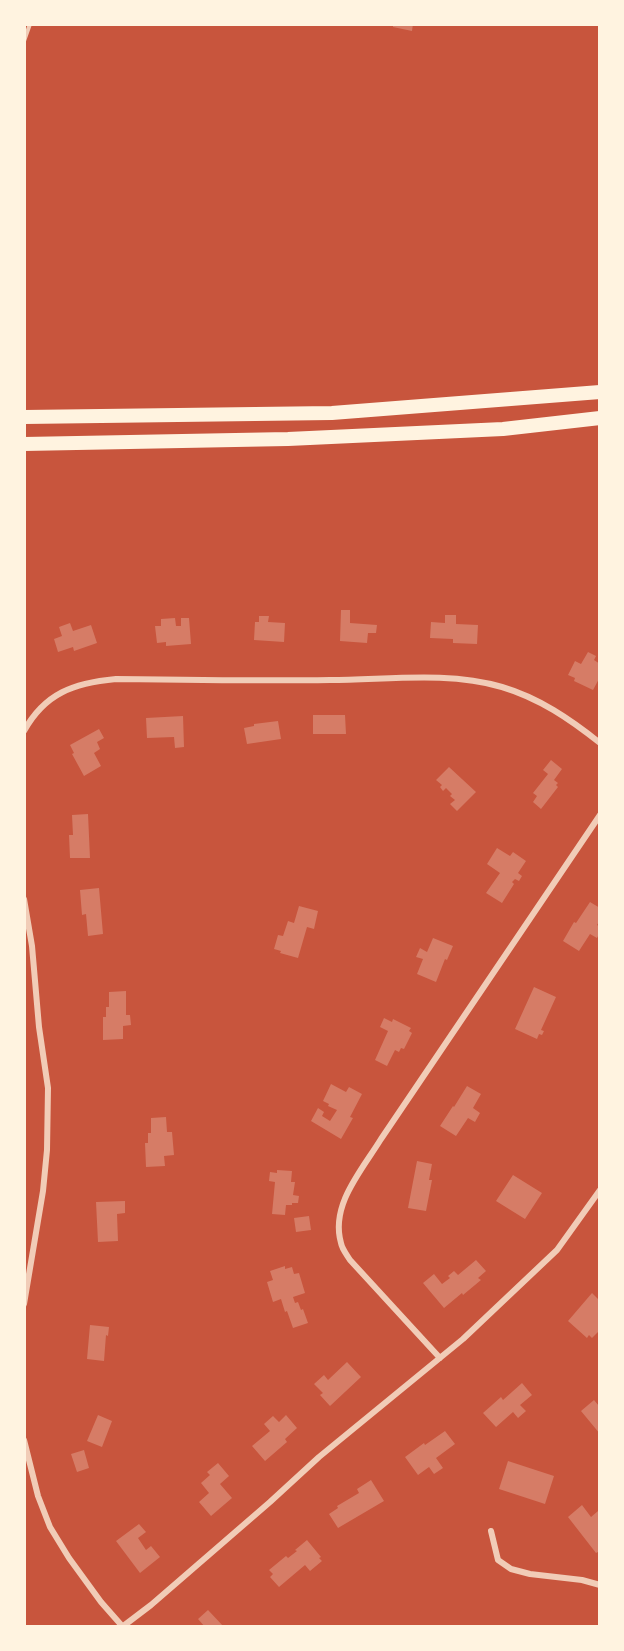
<!DOCTYPE html>
<style>
body{margin:0}
#map{position:relative;width:624px;height:1651px;overflow:hidden;background:#c8553d;font-family:Spectral,serif}
canvas{display:block}
.frame{position:absolute;inset:0;border:26px solid #fff3e0;pointer-events:none}
</style>
<div id="map">
<canvas width="624" height="1651"></canvas>
<div class="frame"></div>
</div>
<script>
const c = document.querySelector('canvas').getContext('2d');
c.lineJoin = 'round';
function fillPath(path, color) { c.fillStyle = color; c.fill(path, 'evenodd'); }
function strokePath(path, color, width, dash) { c.strokeStyle = color; c.lineWidth = width; c.lineCap = dash ? 'butt' : 'round'; c.setLineDash(dash || []); c.stroke(path); }
fillPath(new Path2D(`
 M393,24H413L412,31L393,27Z
 M341,610H350V623L377,625L376,633H368L367,643L340,641Z
 M445,615H456V624L478,625L477,644L453,643V639L430,638L431,622L445,623Z
 M259,616H269L268,622L285,623L284,642L254,640L255,622H259Z
 M175,618L176,626H181V618H189L191,644L166,646V642L157,643L155,626H161V619Z
 M70,623L73,631L91,625L97,643L74,651L73,647L58,652L54,639L62,636L59,627Z
 M588,652L596,656L594,660L600,664L599,673L600,677L593,690L574,681L575,678L568,675L575,661L581,664Z
 M313,715H345L346,734H313Z
 M183,716L184,747L175,748L174,737L147,738L146,718Z
 M278,721L281,739L247,744L244,728L254,726V724Z
 M99,729L104,738L97,742L100,749L94,753L101,766L84,776L72,754L74,753L70,745Z
 M551,760L562,769L554,780L558,783L556,785L558,787L541,809L533,802L537,796L533,793L548,774L543,770Z
 M449,767L476,792L457,811L450,804L455,800L450,796L452,794L446,788L443,791L440,787L442,785L436,780Z
 M88,814L90,858H70L69,835H73L72,815Z
 M497,848L510,856L513,852L526,861L518,873L522,876L519,881L515,879L512,882L514,884L502,903L486,893L500,873L487,864Z
 M99,888L103,934L88,936L86,914L82,915L80,890Z
 M590,902L600,908V920L597,925L600,927V932L597,938L590,934L579,951L563,941L574,922L576,923Z
 M299,906L318,911L314,929L307,927L298,958L280,953L281,951L274,949L278,935L283,936L288,921L294,923Z
 M433,938L453,946L447,960L445,959L436,982L417,974L423,959L416,957L420,948L427,952Z
 M534,987L556,997L541,1030L544,1031L542,1035L539,1034L537,1039L515,1029Z
 M126,991V1015H130L131,1025L123,1026V1039L103,1040V1017H106V1007H109V992Z
 M384,1018L392,1022L393,1019L411,1028L409,1031L412,1033L404,1049L401,1048L399,1052L395,1050L387,1066L375,1060L388,1031L380,1027Z
 M331,1084L346,1092L349,1087L362,1094L350,1117L353,1118L341,1139L311,1121L318,1108L324,1112L322,1116L330,1121L337,1110L328,1106L329,1104L323,1101Z
 M467,1086L481,1094L473,1108L480,1113L475,1122L468,1118L456,1136L440,1126L453,1106L454,1107Z
 M166,1117L167,1132H172L174,1155L164,1156L165,1166L146,1167L145,1143H148V1133H151V1118Z
 M417,1161L432,1164L429,1180H432L426,1211L408,1208Z
 M277,1170L292,1171L291,1182H295L293,1195L299,1196L298,1203H292V1205H286L285,1215L272,1214L275,1182L269,1181L270,1172L277,1173Z
 M513,1175L542,1193L525,1219L496,1201Z
 M125,1201V1213L117,1214L118,1241L98,1242L96,1202Z
 M309,1216L311,1230L296,1232L294,1218Z
 M476,1260L486,1271L478,1278L481,1280L463,1295L462,1293L444,1308L423,1283L434,1274L442,1284L450,1278L448,1276L454,1271L458,1275Z
 M285,1266V1269L292,1267L294,1274L299,1273L305,1293L293,1297L295,1303L298,1302L301,1310L303,1309L308,1323L293,1328L287,1311L285,1312L281,1299L273,1302L267,1282L273,1280L270,1271Z
 M592,1293L600,1301V1330L592,1338L589,1335L587,1338L568,1321Z
 M90,1325L109,1327L108,1336L106,1335L104,1361L87,1359Z
 M347,1362L361,1377L330,1406L320,1395L323,1393L314,1384L324,1375L328,1380Z
 M522,1383L532,1395L520,1405L526,1411L518,1418L513,1412L496,1427L483,1413L501,1397L503,1400Z
 M594,1400L599,1406L600,1405V1434L581,1411Z
 M98,1415L112,1421L102,1447L87,1441Z
 M286,1415L297,1428L285,1439L287,1442L265,1461L252,1446L270,1431L264,1424L273,1416L279,1422Z
 M445,1431L455,1444L436,1458L443,1468L434,1474L429,1467L418,1475L405,1457L424,1443L425,1445Z
 M84,1450L89,1468L77,1472L71,1454Z
 M508,1461L554,1476L545,1504L499,1489Z
 M218,1463L229,1476L220,1484L232,1498L211,1516L199,1502L209,1493L201,1483L210,1475L207,1472Z
 M371,1480L384,1501L338,1528L329,1514L338,1508L337,1506L359,1493L357,1489Z
 M582,1505L591,1517L598,1511L600,1514L599,1526L600,1527V1551L596,1553L568,1517Z
 M139,1524L146,1532L138,1538L146,1550L151,1546L160,1557L140,1573L116,1541Z
 M307,1540L321,1557L319,1558L322,1561L310,1571L305,1565L279,1587L270,1577L273,1574L269,1570L286,1556L288,1558L297,1551L295,1550Z
 M208,1610L224,1627H205L198,1619Z`), '#d67c66');
strokePath(new Path2D(`
 M24,41L30,24`), '#f1ccb7', 4);
strokePath(new Path2D(`
 M24,731C45,693 74,683 116,679C187,680 259,681 330,680C387,680 447,671 502,687C539,698 570,719 600,743
 M24,899L32,946L39,1027L48,1088L47,1150L43,1191L24,1304
 M440,1358L350,1260C347,1255 342,1249 341,1243C330,1205 362,1170 381,1139L600,815
 M24,1440L38,1496L50,1527L69,1558L101,1602L123,1627
 M491,1531L498,1560L511,1569L530,1574L582,1580L600,1585
 M122,1627L151,1605L270,1502L319,1457L463,1339L557,1250L600,1190`), '#f1ccb7', 6);
strokePath(new Path2D(`
 M24,417L332,413L600,392
 M24,444L288,439L503,429L600,418`), '#fff3e0', 14);
</script>
